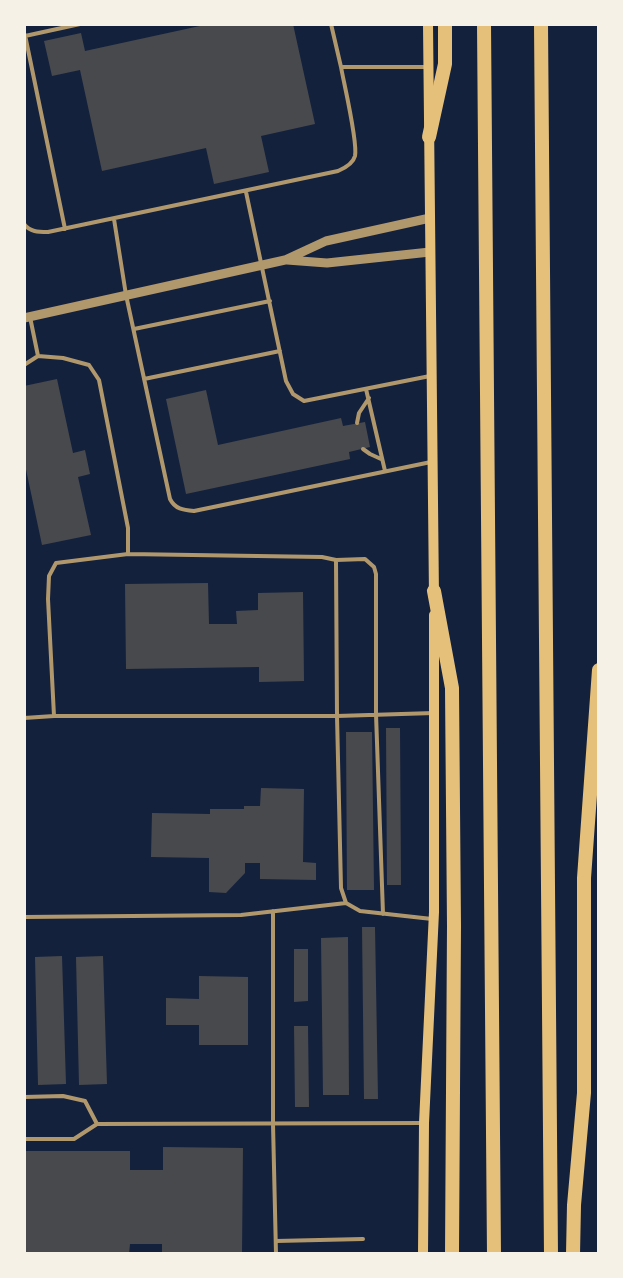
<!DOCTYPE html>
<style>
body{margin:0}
#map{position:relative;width:623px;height:1278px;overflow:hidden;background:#14213d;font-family:"Work Sans",sans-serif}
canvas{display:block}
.frame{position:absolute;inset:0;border:26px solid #f6f1e7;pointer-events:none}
</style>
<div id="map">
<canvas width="623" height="1278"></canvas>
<div class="frame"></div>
</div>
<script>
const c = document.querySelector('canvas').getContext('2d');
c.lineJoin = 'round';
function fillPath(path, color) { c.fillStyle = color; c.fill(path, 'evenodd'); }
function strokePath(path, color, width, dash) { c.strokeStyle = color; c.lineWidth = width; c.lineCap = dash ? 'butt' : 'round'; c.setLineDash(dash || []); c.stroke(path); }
fillPath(new Path2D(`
 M209,24H293L315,124L261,136L269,172L214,184L206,148L102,171L80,70L52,76L44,41L81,33L85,51Z
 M57,379L73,453L85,450L90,474L78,477L91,535L42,545L24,460V386Z
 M206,390L218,445L341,418L343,426L365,422L370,447L349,452L350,459L186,494L166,399Z
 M208,583L209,624H237L236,611L258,610V593L303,592L304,681L259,682V667L126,669L125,584Z
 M386,728H400L401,885H387Z
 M346,732H372L374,890H347Z
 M261,788L304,789L303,862L316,863V880L260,879V863H245V873L226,893L209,892V858L151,857L152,813L210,814V809H244V806H260Z
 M362,927H375L378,1099H364Z
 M348,937L349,1095H323L321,938Z
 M294,949H308V1001L294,1002Z
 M62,956L66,1084L38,1085L35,957Z
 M103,956L107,1084L79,1085L76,957Z
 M199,976L248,977V1045H199V1025H166V998L199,999Z
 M294,1026H308L309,1107H295Z
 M163,1147L243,1148L242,1254H162V1244H130L129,1254H24V1151H130V1170H163Z`), '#48494c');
strokePath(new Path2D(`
 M331,24L341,67
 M25,35L65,229
 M25,36L80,24
 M246,192L286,381L293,394L304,401L430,376
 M114,219L126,295L170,499C175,509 183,510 194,511L431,462
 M24,224C30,232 38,232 48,232L338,171C345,168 353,164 355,156C358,142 344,84 341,67H428
 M30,317L38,356L63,358L89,365L99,380L128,528V554
 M134,329L270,301
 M24,365L38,356
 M144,379L280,351
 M366,389L385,471
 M357,423L359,413L369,398
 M363,449L370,454L381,459
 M336,560L365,559L374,567L376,574V714L383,914
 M54,716H337L341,888L346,903L360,911L432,919
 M24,718L54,716L48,599L49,576L56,563L128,554L322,557L336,560L337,716L434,713
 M273,911V1124L276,1254
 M24,917L241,915L346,903
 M24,1097L63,1096L85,1101L97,1124
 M24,1139H74L97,1124L423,1123
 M276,1241L363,1239`), '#b1986c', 4);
strokePath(new Path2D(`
 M287,260L327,263L430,252
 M24,318L285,260L326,241L430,218`), '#b1986c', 9);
strokePath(new Path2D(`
 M428,24L434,597
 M423,1254L424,1123L434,912V615`), '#e5c07b', 10);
strokePath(new Path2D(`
 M484,24L494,1254
 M541,24L551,1254
 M429,137L445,64V24
 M434,591L452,688L454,926L452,1254
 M573,1254L574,1205L584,1093V878L599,670`), '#e5c07b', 14);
</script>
